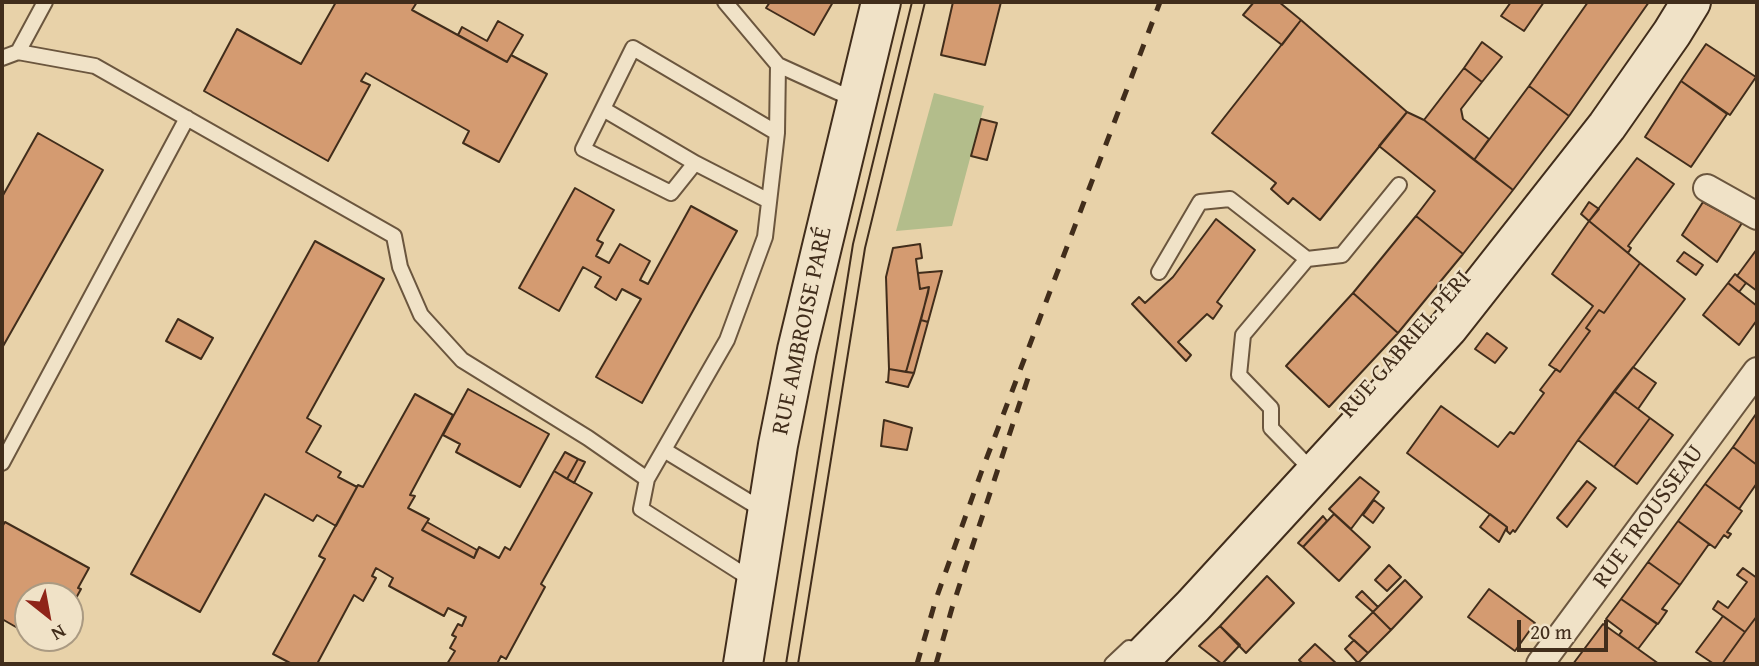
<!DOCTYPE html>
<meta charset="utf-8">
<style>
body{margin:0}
#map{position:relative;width:1759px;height:666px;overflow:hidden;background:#e8d2a9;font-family:"Gentium Book Plus",serif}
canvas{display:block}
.frame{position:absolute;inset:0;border:4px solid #412d1b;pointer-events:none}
.north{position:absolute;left:14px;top:582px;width:70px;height:70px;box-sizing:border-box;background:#f0e2c7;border:2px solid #aa9a82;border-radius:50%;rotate:149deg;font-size:19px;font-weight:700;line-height:28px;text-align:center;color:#412d1b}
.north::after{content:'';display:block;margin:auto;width:24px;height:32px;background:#8f2418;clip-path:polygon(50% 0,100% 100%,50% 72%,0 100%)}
.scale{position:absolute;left:1517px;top:620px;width:91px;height:32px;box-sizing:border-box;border:4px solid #412d1b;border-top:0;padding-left:9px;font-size:21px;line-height:24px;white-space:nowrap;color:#412d1b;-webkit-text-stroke:5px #f0e2c7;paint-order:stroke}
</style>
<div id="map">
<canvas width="1759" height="666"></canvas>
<div class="frame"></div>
<div class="north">N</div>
<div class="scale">20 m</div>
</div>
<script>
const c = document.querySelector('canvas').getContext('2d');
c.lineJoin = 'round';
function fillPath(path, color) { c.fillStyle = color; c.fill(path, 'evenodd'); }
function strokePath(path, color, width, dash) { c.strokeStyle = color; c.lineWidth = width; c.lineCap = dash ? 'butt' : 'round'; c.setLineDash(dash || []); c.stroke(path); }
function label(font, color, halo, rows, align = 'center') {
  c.font = font + ' "Gentium Book Plus",serif'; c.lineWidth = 5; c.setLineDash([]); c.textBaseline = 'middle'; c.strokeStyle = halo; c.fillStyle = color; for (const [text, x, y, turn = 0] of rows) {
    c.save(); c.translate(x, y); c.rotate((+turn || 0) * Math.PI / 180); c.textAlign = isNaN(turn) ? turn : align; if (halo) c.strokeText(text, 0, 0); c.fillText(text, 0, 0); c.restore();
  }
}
fillPath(new Path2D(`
 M934,93L984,106L952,226L896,231Z`), '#b3bd8b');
const building = new Path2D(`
 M336,2H417L412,10L507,62L511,55L547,74L499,162L463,143L469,131L366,73L361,81L370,85L328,161L204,91L237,29L301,64Z
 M770,2H833L814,35L766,8Z
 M953,2H1001L985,65L941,55Z
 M1254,2H1279L1301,20L1282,45L1243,15Z
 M1511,2H1544L1524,31L1501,16Z
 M1588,2H1649L1569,116L1529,86Z
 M1301,20L1407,112L1320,220L1293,198L1288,204L1271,189L1276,183L1212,133Z
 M498,21L523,35L507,62L458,35L462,27L487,41Z
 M1482,42L1502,57L1482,82L1464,68Z
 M1706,44L1756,77L1730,115L1681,81Z
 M1464,68L1482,82L1461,109L1463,119L1489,139L1474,160L1424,120Z
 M1681,81L1727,114L1691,167L1645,137Z
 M1529,86L1569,116L1513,190L1474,160Z
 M1407,112L1424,120L1513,190L1463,254L1416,216L1435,191L1379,146Z
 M981,119L997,123L987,160L971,156Z
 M38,133L103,170L2,348V197Z
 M1637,158L1674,184L1628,246L1631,248L1628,253L1589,221Z
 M575,188L614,210L597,240L603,243L596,256L609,263L620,244L650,261L640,280L648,284L691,206L737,231L642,403L596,377L641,299L622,289L616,300L595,287L601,277L583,267L559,311L519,288Z
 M1589,202L1599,209L1589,221L1581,214Z
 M1703,202L1742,223L1717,262L1682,235Z
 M1416,216L1463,254L1398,333L1353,293Z
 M1216,219L1255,250L1217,302L1222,306L1213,319L1207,314L1178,342L1191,355L1186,361L1132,304L1139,297L1145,303L1173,277Z
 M1589,221L1640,263L1604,313L1599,310L1586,328L1590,331L1560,372L1549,365L1593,306L1552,274Z
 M315,241L384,279L307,418L321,426L306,452L341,472L338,477L357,487L336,526L317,515L313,521L265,494L200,612L131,574Z
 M920,244L922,258L916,259L920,289L929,287L928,293L906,372L889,369L886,277L893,248Z
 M1757,249V291L1737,276Z
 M1684,252L1703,265L1696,275L1677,261Z
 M1640,263L1685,299L1578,440L1515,532L1513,530L1510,534L1507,531V527L1407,453L1441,406L1498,447L1510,432L1514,434L1544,393L1540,390L1556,369L1560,372L1590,331L1586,328L1599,310L1604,313Z
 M942,271L928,322L921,320L929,287L920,289L918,273Z
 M1735,274L1746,283L1739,292L1728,283Z
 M1728,283L1757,306V320L1739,345L1703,315Z
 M1353,293L1398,333L1329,407L1286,366Z
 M178,319L213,338L201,359L166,341Z
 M921,320L928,322L914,373L906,372Z
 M1487,333L1507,348L1495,363L1475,349Z
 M1633,367L1656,383L1638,409L1614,391Z
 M889,369L914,373L908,387L886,382H888Z
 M468,389L549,434L520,487L456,452L460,444L443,435Z
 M1614,391L1650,418L1614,467L1578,440Z
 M415,394L453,415L410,495L415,496L408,508L429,519L422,530L474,558L479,547L499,558L505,547L510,550L554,471L592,493L541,584L545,587L506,659L501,656L497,664H447L455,651L450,648L456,637L452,635L458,624L462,626L466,617L448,608L444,616L389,586L393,578L376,568L372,576L376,578L363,601L354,595L317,664H292L273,654L325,559L319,556L357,487L358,485L363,487Z
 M1756,414L1757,415V465L1733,447Z
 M1650,418L1673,435L1637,484L1614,467Z
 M884,420L912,428L907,450L881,446Z
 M1733,447L1757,465V483L1739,509L1705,484Z
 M565,452L578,459L567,479L554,471Z
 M578,459L585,462L574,483L567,479Z
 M1360,477L1379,492L1351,529L1329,509Z
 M1587,481L1596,488L1567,527L1557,518Z
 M1705,484L1742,511L1727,532L1731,534L1728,538L1724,535L1715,548L1678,521Z
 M1374,500L1384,508L1373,523L1363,515Z
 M1334,514L1370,547L1339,581L1303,547Z
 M1490,514L1507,527L1499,542L1480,527Z
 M1323,516L1327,521L1303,547L1298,543Z
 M1678,521L1709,544L1680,585L1648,562Z
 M5,522L89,568L78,588L81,589L70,609V596H28V634L2,619V527Z
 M427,522L477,550L474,558L422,530Z
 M1648,562L1680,585L1662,609L1667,611L1658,624L1621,599Z
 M1389,565L1401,577L1387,591L1375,580Z
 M1743,568L1757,578V616L1745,632L1713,609L1718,601L1728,608L1747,582L1737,575Z
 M1267,576L1294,603L1246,653L1220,626Z
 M1405,580L1422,597L1391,630L1373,612Z
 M1489,589L1535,623L1515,651L1468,617Z
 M1362,591L1378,607L1373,612L1356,597Z
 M1621,599L1657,624L1638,649L1619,635L1622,631L1606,619Z
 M1373,612L1391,630L1368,653L1349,636Z
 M1723,616L1745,632L1722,664H1714L1696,652Z
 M1757,616V664H1722L1745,632Z
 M1603,624L1659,664H1573Z
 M1220,626L1240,645L1222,664L1199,646Z
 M1354,640L1368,653L1358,663L1345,649Z
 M1315,644L1337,664H1304L1301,662L1299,660Z`);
fillPath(building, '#d49b71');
strokePath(building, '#412d1b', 2);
const service = new Path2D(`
 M45,2L18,52L95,66L394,236L400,267L421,315L462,360L588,438L647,479
 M725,2L778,65L855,100
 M2,58L18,52
 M603,109L695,163
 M769,201L695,163L671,193L583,149L633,48L777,133
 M1307,259L1342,255L1399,185
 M1159,272L1200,202L1230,199L1307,259L1243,335L1239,375L1271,408V428L1303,461
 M664,450L766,512
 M2,463L187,118
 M754,581L641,509L647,479L727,340L765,237L777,133L778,65
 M1112,664L1129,648`);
const minor = new Path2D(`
 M1707,188L1757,216
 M1540,664L1757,371`);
const secondary = new Path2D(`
 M743,664L778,445L797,350L881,2
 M1136,664L1193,606L1448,328L1607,126L1672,33L1691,2`);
strokePath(service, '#6b563e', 18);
strokePath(minor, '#6b563e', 30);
strokePath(secondary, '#412d1b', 42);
strokePath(service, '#f0e2c7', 14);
strokePath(minor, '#f0e2c7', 26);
strokePath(secondary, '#f0e2c7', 38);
strokePath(new Path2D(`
 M786,664L853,244L912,2
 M798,664L865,248L925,2`), '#412d1b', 2);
strokePath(new Path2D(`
 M917,664L936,599L981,473L1160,2
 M936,664L952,608L1030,372`), '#412d1b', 5, [12, 12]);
label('24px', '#412d1b', '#f0e2c7', [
 ["RUE AMBROISE PARÉ",803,331,-78],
 ["RUE GABRIEL PÉRI",1406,345,-49],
 ["RUE TROUSSEAU",1649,517,-54]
]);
</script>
